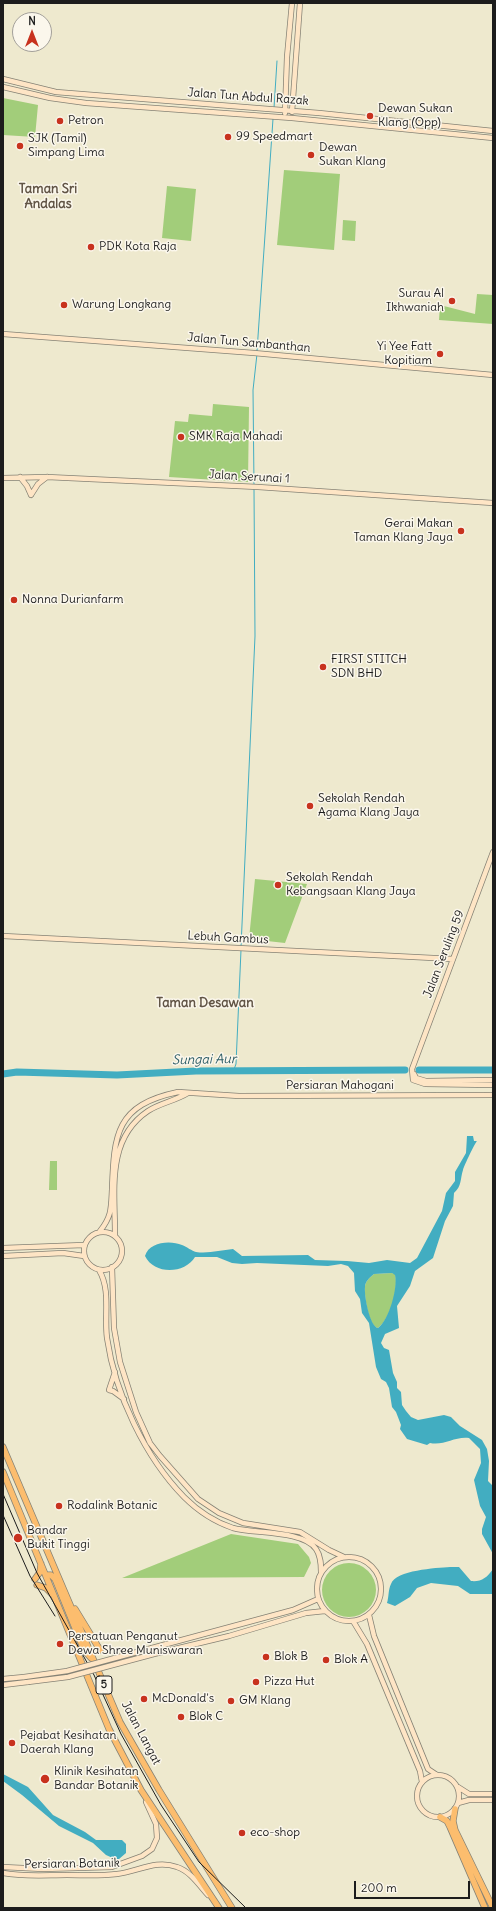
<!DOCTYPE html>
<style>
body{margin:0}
#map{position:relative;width:496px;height:1911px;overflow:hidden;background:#eee9ce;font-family:Delius,sans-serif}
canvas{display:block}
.frame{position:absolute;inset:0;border:4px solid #1c1c1c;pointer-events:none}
.north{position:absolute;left:12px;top:12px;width:40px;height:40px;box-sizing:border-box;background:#fbf7ec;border:1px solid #a29f99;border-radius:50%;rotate:0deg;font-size:11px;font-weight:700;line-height:16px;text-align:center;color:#1c1c1c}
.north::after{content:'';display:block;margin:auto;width:14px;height:18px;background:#c8321e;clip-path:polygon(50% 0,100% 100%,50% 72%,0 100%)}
.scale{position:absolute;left:354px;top:1881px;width:116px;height:18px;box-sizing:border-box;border:2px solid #1c1c1c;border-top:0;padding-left:5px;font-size:12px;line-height:14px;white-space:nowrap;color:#1c1c1c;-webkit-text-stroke:3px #fbf7ec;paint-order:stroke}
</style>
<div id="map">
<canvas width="496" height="1911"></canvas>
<div class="frame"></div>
<div class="north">N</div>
<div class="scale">200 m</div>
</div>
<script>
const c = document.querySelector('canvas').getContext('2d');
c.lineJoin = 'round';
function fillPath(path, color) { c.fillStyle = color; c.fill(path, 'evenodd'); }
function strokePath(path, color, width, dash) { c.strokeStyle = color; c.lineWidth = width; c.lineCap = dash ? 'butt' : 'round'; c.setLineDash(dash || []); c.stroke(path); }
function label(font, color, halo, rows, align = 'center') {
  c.font = font + ' Delius,sans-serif'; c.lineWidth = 3; c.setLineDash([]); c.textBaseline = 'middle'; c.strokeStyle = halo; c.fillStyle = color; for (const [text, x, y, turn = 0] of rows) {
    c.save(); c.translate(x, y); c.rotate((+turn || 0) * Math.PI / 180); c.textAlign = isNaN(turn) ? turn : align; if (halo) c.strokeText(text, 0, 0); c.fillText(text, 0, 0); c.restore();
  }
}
fillPath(new Path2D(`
 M3,98L38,105L35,137L3,135Z
 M284,170L340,174L334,250L277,245Z
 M167,186L196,189L191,241L162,238Z
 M343,220L356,221L355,241L342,240Z
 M477,294L493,295V324L439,320L440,305L475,314Z
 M213,404L249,407L248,482L169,477L175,421L188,422L189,414L212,416Z
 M255,879L307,884L285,943L249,939Z
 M50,1161H57V1190H49Z
 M392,1273L395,1274C399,1289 390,1319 378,1328C369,1327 364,1296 365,1287C365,1282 369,1278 374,1274Z
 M231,1534L298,1544L309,1557L311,1563L304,1577L122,1578Z
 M322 1590a27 27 0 1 1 54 0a27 27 0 1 1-54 0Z`), '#a2cd7a');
fillPath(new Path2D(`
 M467,1136H473L474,1141H477C475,1143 464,1166 463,1170C460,1179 462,1186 454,1193L453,1206L445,1221L433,1258L415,1271L410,1286L397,1306L399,1328L385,1334L381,1343L384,1348L389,1350L393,1373L397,1382V1388L401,1392L402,1405L406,1411L411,1417L418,1420L444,1415L451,1417L460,1426L482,1440L487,1449L489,1461L488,1481L493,1486V1554L482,1534V1529L486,1517L480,1506L474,1480L481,1463L480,1449L469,1438C455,1436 444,1446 430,1443L427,1445L407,1439L400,1429L401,1425L396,1412L392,1407L389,1388L386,1382L381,1379L376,1367L369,1323L362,1313L360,1299L355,1291L354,1273L348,1266L341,1264L328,1266L257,1263L242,1264L232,1263L217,1257H195C185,1274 154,1275 145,1256C149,1242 170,1240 182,1245C187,1247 192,1251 196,1252C208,1254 221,1250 233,1249L242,1256L308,1255L315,1260L347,1261L369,1263L387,1260L410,1263L417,1258L442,1211L446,1193L455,1181V1172L466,1153ZM392,1273L395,1275C398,1288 389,1320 378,1328C370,1327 364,1296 365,1287C365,1282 369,1278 374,1274Z
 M450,1567H459L471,1581C481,1582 487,1578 493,1569V1594H470L458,1586L431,1583L417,1588L410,1597L395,1606L387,1603C389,1597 388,1590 391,1584C396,1570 436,1568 450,1567Z
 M3,1774L28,1787L53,1815L85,1832L96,1840H122L126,1844V1853L119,1859H115L106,1855L93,1843L59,1826L22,1795L3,1781Z`), '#42adc1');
strokePath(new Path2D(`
 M274,108L277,61
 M257,351L273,119
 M254,485L253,390L257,354
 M241,947L255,636L254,488
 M233,1072L236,1064L241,950`), '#42adc1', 1);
strokePath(new Path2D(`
 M419,1070H493
 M3,1074L17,1072L117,1075L196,1071L405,1070`), '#42adc1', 7);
const secondary = new Path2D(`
 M3,79L56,92L319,113L493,131
 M3,87L50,98L86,103L292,118L493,138
 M292,112L300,3
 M285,113L287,57L292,3
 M3,334L254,353L493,375
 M20,477L27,486L31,495
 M3,478L47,477L258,487L493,503
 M31,495L38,484L47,477
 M493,852L412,1069L413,1080L425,1084L493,1085
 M3,936L453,959
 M414,1074L416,1078L426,1081L493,1080
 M100,1231C112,1216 111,1208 112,1189C114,1134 116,1105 178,1092L239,1096L493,1095
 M84 1251a19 19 0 1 1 38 0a19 19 0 1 1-38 0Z
 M115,1235C115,1190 106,1139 148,1111C160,1103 175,1101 188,1093
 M3,1248L84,1245
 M3,1256L63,1253L84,1256
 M112,1267L114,1328L120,1362L136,1412L150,1443L160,1456L198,1499L219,1513L243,1523L300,1532L329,1550L344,1557
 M99,1270C111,1290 104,1316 107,1338C115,1394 145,1457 184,1497C197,1510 215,1522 233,1528C254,1534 303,1530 316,1549C321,1556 321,1565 321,1572
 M115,1372L109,1390L113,1391L124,1399
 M317 1589a32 32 0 1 1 64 0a32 32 0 1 1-64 0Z
 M369,1615L374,1636L428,1769L437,1775
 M353,1621L367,1644L420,1771L422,1782
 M152,1648L293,1610L318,1599
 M154,1654L229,1636L306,1613L325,1611
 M3,1679L24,1677
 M3,1685L28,1682
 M417 1796a21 21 0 1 1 42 0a21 21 0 1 1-42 0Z
 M458,1787L469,1794H493
 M458,1803L469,1800H493
 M3,1867L43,1869L112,1867L142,1856L152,1849L157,1838L156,1824L146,1802
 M3,1873C24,1877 46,1875 67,1875C84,1875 100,1876 117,1874C138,1872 155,1859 177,1867C190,1871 199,1885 208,1895`);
const highway = new Path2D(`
 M3,1447L120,1722L159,1790L232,1908
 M3,1472L109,1729L141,1790L219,1908
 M46,1575H51L55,1579L84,1650L91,1658
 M35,1579L40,1572L41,1564
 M37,1585L46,1588L52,1594
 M75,1609L100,1650
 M455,1809L453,1821L455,1830L493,1908
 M440,1817L447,1821L450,1827L485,1908`);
strokePath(secondary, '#858275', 6);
strokePath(highway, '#858275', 7);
strokePath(secondary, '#fee5c5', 4.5);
strokePath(highway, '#fcbd6e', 5.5);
strokePath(new Path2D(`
 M3,1494L37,1573L94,1675L121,1734L161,1805L199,1862L246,1908
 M3,1515L30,1576L55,1616`), '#1c1c1c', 1);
const secondaryBridge = new Path2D(`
 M24,1677L67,1671L152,1648
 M28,1682L68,1677L154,1654`);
strokePath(secondaryBridge, '#858275', 6, []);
strokePath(secondaryBridge, '#fee5c5', 4.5);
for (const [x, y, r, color] of [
 [370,116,4,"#c8321e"],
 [60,121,4,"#c8321e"],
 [228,137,4,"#c8321e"],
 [20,146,4,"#c8321e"],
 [311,155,4,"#c8321e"],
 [91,247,4,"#c8321e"],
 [452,301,4,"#c8321e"],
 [64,305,4,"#c8321e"],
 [440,354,4,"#c8321e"],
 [181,437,4,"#c8321e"],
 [461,531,4,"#c8321e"],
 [14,600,4,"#c8321e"],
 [323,667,4,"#c8321e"],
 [310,806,4,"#c8321e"],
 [278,885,4,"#c8321e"],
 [59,1506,4,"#c8321e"],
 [18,1538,5,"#c8321e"],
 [60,1644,4,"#c8321e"],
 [266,1657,4,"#c8321e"],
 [326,1660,4,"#c8321e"],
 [256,1682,4,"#c8321e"],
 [144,1699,4,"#c8321e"],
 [231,1701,4,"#c8321e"],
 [181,1717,4,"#c8321e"],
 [12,1743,4,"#c8321e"],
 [45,1779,5,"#c8321e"],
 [242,1833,4,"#c8321e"]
]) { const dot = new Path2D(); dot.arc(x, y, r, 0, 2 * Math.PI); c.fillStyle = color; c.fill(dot); strokePath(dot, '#fbf7ec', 1.5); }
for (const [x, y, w] of [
 [104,1685,16]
]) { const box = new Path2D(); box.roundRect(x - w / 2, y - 9, w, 18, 3); c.fillStyle = '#fbf7ec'; c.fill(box); strokePath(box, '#1c1c1c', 1); }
label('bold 11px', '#1c1c1c', null, [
 ["5",104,1685]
]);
label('12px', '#1c1c1c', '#fbf7ec', [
 ["Jalan Tun Abdul Razak",248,97,4],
 ["Jalan Tun Sambanthan",249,343,5],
 ["Jalan Serunai 1",249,477,3],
 ["Lebuh Gambus",228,938,3],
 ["Jalan Seruling 59",444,954,-69],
 ["Persiaran Mahogani",340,1086],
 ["Jalan Langat",141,1733,62],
 ["Persiaran Botanik",72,1864,-1]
]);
label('12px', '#1c1c1c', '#fbf7ec', [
 ["Dewan Sukan",378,109],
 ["Klang (Opp)",378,123],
 ["Petron",68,121],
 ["99 Speedmart",236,137],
 ["SJK (Tamil)",28,139],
 ["Simpang Lima",28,153],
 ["Dewan",319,148],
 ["Sukan Klang",319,162],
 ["PDK Kota Raja",99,247],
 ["Surau Al",444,294,"right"],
 ["Ikhwaniah",444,308,"right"],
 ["Warung Longkang",72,305],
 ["Yi Yee Fatt",432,347,"right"],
 ["Kopitiam",432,361,"right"],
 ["SMK Raja Mahadi",189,437],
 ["Gerai Makan",453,524,"right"],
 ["Taman Klang Jaya",453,538,"right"],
 ["Nonna Durianfarm",22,600],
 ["FIRST STITCH",331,660],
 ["SDN BHD",331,674],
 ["Sekolah Rendah",318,799],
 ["Agama Klang Jaya",318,813],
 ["Sekolah Rendah",286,878],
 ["Kebangsaan Klang Jaya",286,892],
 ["Rodalink Botanic",67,1506],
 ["Bandar",27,1531],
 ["Bukit Tinggi",27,1545],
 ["Persatuan Penganut",68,1637],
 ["Dewa Shree Muniswaran",68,1651],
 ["Blok B",274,1657],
 ["Blok A",334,1660],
 ["Pizza Hut",264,1682],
 ["McDonald's",152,1699],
 ["GM Klang",239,1701],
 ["Blok C",189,1717],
 ["Pejabat Kesihatan",20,1736],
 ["Daerah Klang",20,1750],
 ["Klinik Kesihatan",54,1772],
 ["Bandar Botanik",54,1786],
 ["eco-shop",250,1833]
], 'left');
label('bold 13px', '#615445', '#fbf7ec', [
 ["Taman Sri",48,189],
 ["Andalas",48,204],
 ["Taman Desawan",205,1003]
]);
label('italic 13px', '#2d5d66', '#fbf7ec', [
 ["Sungai Aur",204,1060,-1]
]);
</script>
